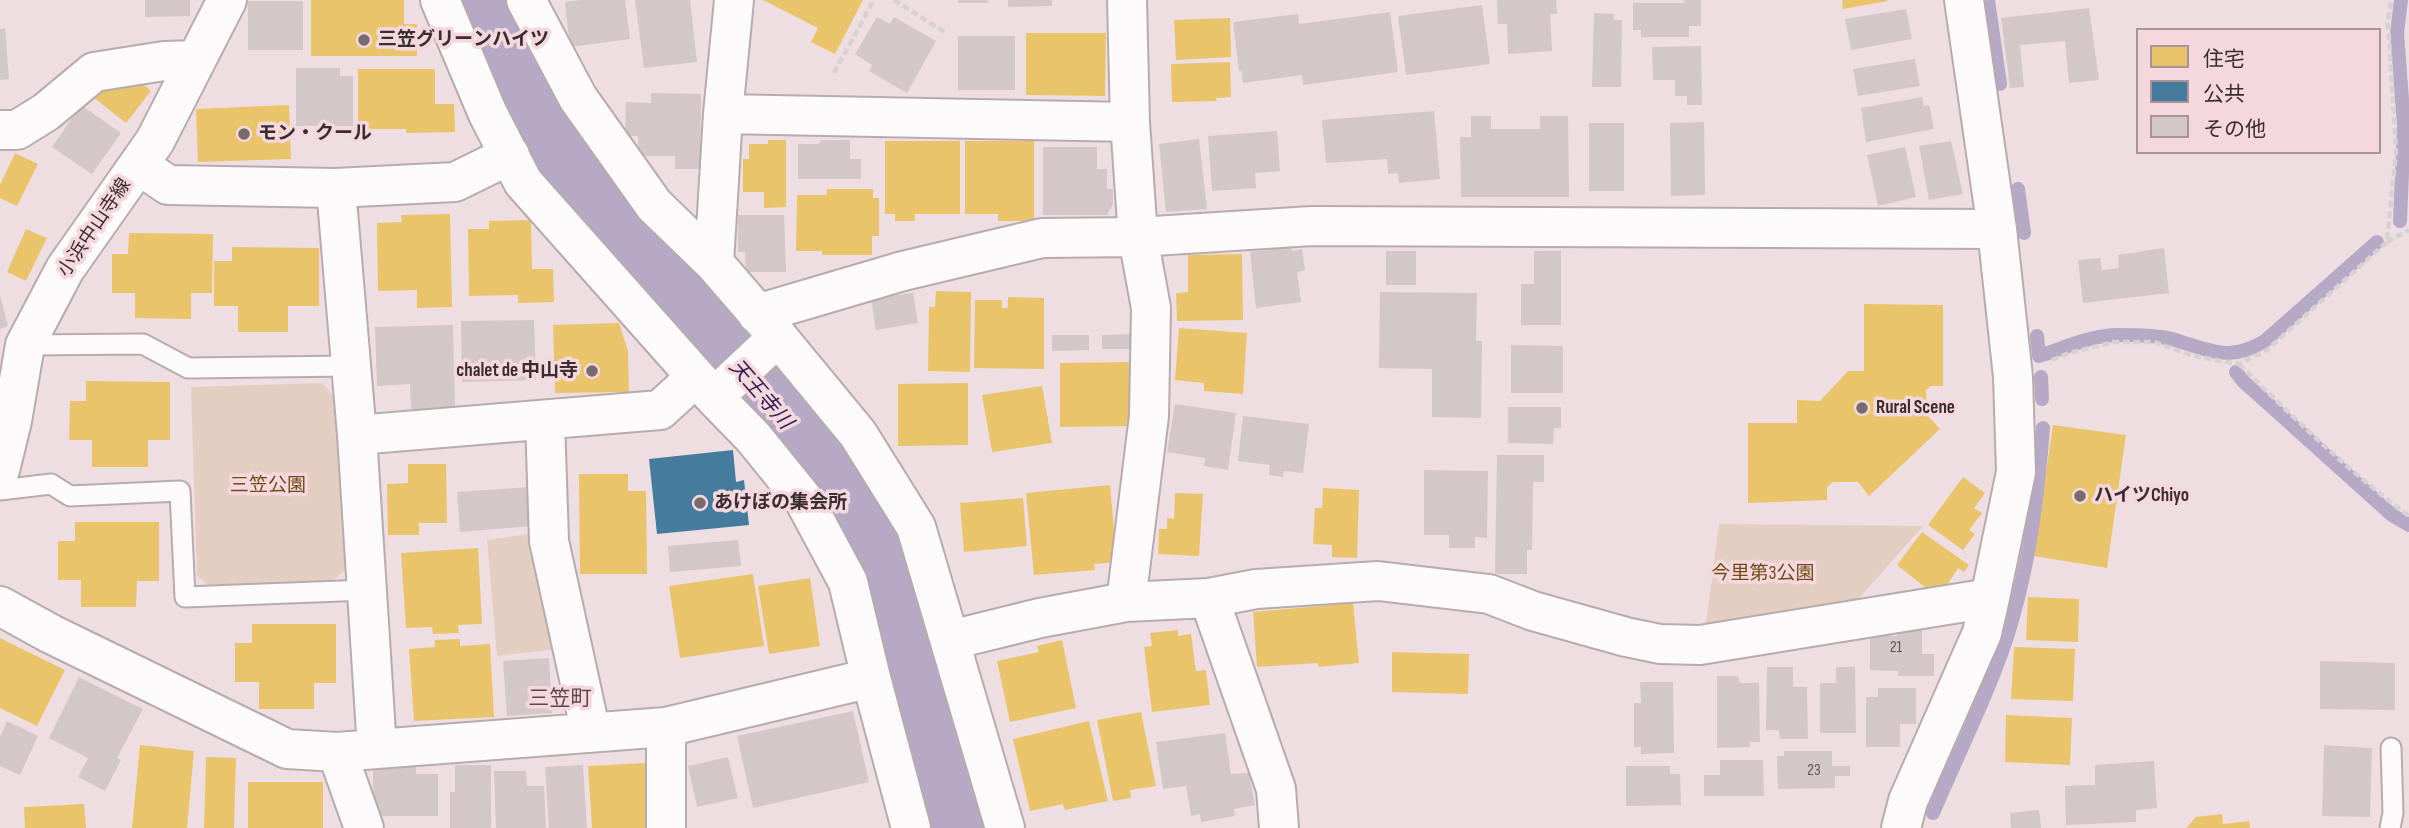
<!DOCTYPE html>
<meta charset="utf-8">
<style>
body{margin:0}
#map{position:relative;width:2409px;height:828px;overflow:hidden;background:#eedee2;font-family:"Sofia Sans Condensed","Noto Sans JP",sans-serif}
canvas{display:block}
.legend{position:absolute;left:2136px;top:28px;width:245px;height:126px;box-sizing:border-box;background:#f5d7de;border:2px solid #aa9398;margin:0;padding:9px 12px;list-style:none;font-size:21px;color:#392d30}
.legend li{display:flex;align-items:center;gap:14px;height:35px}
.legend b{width:35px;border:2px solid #aa9398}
</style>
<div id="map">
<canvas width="2409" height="828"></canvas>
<ul class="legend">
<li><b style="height:19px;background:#e9c46a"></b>住宅</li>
<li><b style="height:19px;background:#457b9d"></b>公共</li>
<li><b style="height:19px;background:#d4c7c7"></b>その他</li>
</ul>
</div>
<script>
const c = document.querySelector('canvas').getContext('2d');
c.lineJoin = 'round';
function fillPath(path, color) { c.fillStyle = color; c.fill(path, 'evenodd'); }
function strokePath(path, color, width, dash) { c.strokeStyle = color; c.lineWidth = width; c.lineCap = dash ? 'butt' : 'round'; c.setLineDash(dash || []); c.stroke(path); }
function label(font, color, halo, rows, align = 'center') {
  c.font = font + ' "Sofia Sans Condensed","Noto Sans JP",sans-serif'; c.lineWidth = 7; c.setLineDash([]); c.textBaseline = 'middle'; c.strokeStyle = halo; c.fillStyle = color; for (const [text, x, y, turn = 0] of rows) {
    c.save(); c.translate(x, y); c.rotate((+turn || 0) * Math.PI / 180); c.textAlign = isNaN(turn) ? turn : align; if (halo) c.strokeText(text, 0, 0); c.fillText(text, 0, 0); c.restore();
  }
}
fillPath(new Path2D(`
 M322,383L340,403L345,570L330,583L209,586L197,576L191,387Z
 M1719,524L1923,526L1846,613L1705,631Z
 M536,533L556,649L497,656L487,540Z`), '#e4cec1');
fillPath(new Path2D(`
 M311,0H404V24H417V56H311Z
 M763,0H863L835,54L811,42L818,28Z
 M1842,0H1887L1888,1L1843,9Z
 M1230,18L1231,57L1176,60L1174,20Z
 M1026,33H1106L1105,96L1026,95Z
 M1230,62L1231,97L1216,98L1217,101L1172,102L1171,64Z
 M358,69H435V104H454L455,132L406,133V129H358Z
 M131,75L151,91L126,123L89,94Z
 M289,105L291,159L198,162L196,109Z
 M768,140H786V207L764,208V192H743V159H749V144H768Z
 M885,141H960V214H915V221H895V214H885Z
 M965,141H1034V221H998V214H965Z
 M15,153L38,164L17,206L0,198V185Z
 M827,189H873V198H879V236H872V255H822V251H796L797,195H827Z
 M450,214L452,307L417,308V290L378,291L377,223L402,222L401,215Z
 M531,220L532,269H553L554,302L518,303V295L469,296L468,229H489V221Z
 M26,229L47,238L26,281L7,272Z
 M129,233L213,234L212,293H191V319L135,318V293H112V254H128Z
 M232,247L319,248V306H288V332H238V306H214V261H232Z
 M1242,254L1243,320L1177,321L1176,293L1188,292V255Z
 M936,291L971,292L970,372L928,371L929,307H935Z
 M1008,297L1044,298V369L974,368L975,300H1002V308H1008Z
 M1864,304L1943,305V386H1931L1926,390L1927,415L1940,429L1869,496L1858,482H1833L1827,487V500L1748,503V423H1797V400L1820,401L1848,371H1864Z
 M619,323L628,351L629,392L555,393L553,325Z
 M1179,328L1247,333L1243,394L1204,391V383L1175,380Z
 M1134,362V426L1060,427V363Z
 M86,381L170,382V440H148V467H92V440H69L70,401H86Z
 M968,383V445L898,446V384Z
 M1042,386L1052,443L992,452L982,395Z
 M2053,425L2126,435L2107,568L2034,556Z
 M408,464H446L447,523H419V535H388L387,484L408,483Z
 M579,474H628V491H646L647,574H580Z
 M1963,477L1985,493L1974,508L1982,513L1969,530L1975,534L1963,550L1928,525Z
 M1110,485L1117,562L1094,564L1095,570L1034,575L1026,493Z
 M1323,488L1359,490L1357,558L1332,557V545L1313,544L1315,508H1322Z
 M1175,493L1203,494L1199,556L1158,554L1159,529H1167V518L1174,519Z
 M1023,498L1027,546L964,552L960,503Z
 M75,522H159V581H137L136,607H81V580H58V541H75Z
 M1922,532L1969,565L1964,572L1958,568L1947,585L1926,588L1897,565Z
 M478,548L482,624L458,625L459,633L433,634L432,627L406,628L401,553Z
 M753,574L764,646L680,658L669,586Z
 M810,578L820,646L769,654L758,586Z
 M2028,597L2079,599L2078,642L2026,640Z
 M1353,603L1359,663L1319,667L1317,663L1257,667L1253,612Z
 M252,624H336V683H314V709H259V682H235V643H252Z
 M1178,630V636L1191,634L1196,671L1206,670L1210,705L1152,712L1144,647L1152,646L1150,633Z
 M0,638L65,670L37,726L0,708Z
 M460,639V646L490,644L494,717L414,721L409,649L435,647V640Z
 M1062,640L1076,708L1010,722L997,661L1039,652L1037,646Z
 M2014,647L2075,649L2073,701L2011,699Z
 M1392,652L1469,654L1468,694L1392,692Z
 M1141,712L1156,786L1130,790L1131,798L1113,801L1097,720Z
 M2006,715L2072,718L2070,765L2005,762Z
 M1089,721L1108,801L1065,810L1063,804L1030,811L1013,739Z
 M140,745L194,751L187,828H132Z
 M206,757L236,758L234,828H204Z
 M645,763L649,828H592L588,766Z
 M248,782H323V828H248Z
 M84,804L86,828H25L24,807Z
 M2222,814L2223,824L2249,821L2250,828H2186L2196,817Z`), '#e9c46a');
fillPath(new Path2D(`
 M733,450L736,482L744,480L749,525L657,534L649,459Z`), '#457b9d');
strokePath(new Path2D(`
 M1988,0L2000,84
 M2018,189L2024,233
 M2400,221L2404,126L2397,33L2401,0
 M2037,336L2039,356C2064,348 2092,335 2118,335C2135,335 2156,335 2172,339C2210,350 2228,363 2265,341L2377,242
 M2236,372L2243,381L2392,515L2409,525
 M2041,377L2042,399
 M1933,813C1954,763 1978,715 1997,665C2026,590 2037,507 2043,428`), '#b5a9c5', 14);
strokePath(new Path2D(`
 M485,0L557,162L699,330L826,472L882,551L959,828`), '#b5a9c5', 80);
fillPath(new Path2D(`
 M145,0H190V16L145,17Z
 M580,0H625L630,39L570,47L565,2Z
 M635,0H690L697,62L644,68Z
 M958,0H988V3H958Z
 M1008,0H1052V6L1008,7Z
 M1497,0H1556L1557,14H1550L1552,51L1508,54L1507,24H1498Z
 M1684,0H1701V26H1689V37H1641V30H1633V3H1684Z
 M248,1H303V50H248Z
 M1482,5L1490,64L1406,75L1398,16Z
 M2089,8L2099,80L2069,83L2065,41L2020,45L2024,87L2010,88L2001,18Z
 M1906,9L1912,39L1851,50L1845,19Z
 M1390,12L1398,72L1303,85L1302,75L1243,83L1241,70L1239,71L1233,22L1298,14L1299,24Z
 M1594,13L1614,14V20H1622L1621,87H1592Z
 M877,17L890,24L894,17L936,41L907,93L869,71L872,65L855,54Z
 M5,28L9,79L0,80V29Z
 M958,36H1015V90H958Z
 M1701,46L1702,105H1687V96H1675V80H1653L1652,47Z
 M1915,59L1920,86L1858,96L1853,69Z
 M296,68H340V76H353V126H296Z
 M651,93L701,94L700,169H675V156H638V136H625L626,102L651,103Z
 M1922,97L1924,106L1929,105L1934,129L1866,142L1861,108Z
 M81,105L121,133L92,174L52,147Z
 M1434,111L1440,179L1399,183L1398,173L1388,174L1387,159L1326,163L1322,120Z
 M1471,116H1491V129H1540V116H1568L1569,197H1461L1460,137H1471Z
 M1704,122L1705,195L1671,196L1670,123Z
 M1589,123H1624V191H1589Z
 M1277,131L1280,171L1255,173L1256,188L1212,191L1208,136Z
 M1199,139L1207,209L1166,212L1159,144Z
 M821,140H850V159H861V179H798V144H819Z
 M1951,141L1963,194L1929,200L1919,146Z
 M1043,147H1097V169H1107V189H1113V204L1107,215H1043Z
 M1905,147L1916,197L1878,206L1867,155Z
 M738,215H784L786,272H746L745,252H738Z
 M1291,247L1292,251L1302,249L1305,270L1297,272L1301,302L1256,308L1250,252Z
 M2164,248L2169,293L2083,303L2078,260L2100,258L2102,270L2119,268L2118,255Z
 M1386,251H1416V285H1386Z
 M1534,251H1561V325H1521V284H1534Z
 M1380,292L1477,293L1476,341H1482L1481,418L1432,417V369L1379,368Z
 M913,293L918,323L876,330L871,299Z
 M0,296L8,326L0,329Z
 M534,320L536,380L462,382L461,321Z
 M453,325L455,409L411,410L410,384L377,386L375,327Z
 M1133,334L1134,349H1102V335Z
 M1052,335H1089V350L1052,351Z
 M1511,345L1563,346V393H1511Z
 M1175,404L1236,413L1228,470L1204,466L1205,458L1167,452Z
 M1508,407H1561V428H1554L1553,444L1508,443Z
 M1243,416L1309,424L1303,473L1284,471L1283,477L1269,475L1270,465L1238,461Z
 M1497,455H1544V482H1533L1532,550H1527V574H1495Z
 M1424,470L1488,471L1487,538L1475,537V548H1449V535H1424Z
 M529,487L532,526L460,532L457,492Z
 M738,540L741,566L670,572L668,546Z
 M1897,629L1922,630V654H1934V676H1898V671L1870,670V635L1897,636Z
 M549,658L552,713L507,716L503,661Z
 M2320,661L2395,663V710L2320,709Z
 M1767,667H1793V687H1807L1808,739H1780L1779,730H1766Z
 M1836,667H1855L1856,733H1820V683H1836Z
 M1717,676H1738L1740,683H1759L1760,742H1750V747L1717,748Z
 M79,677L143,709L117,758L121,760L105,791L78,777L88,758L49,738Z
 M1640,682H1673L1674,753L1641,754V747H1634V703H1641Z
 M1878,688H1916V724H1900V747H1866V697H1878Z
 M853,711L869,782L753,808L737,736Z
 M7,721L38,736L20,775L0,766V737Z
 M1225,733L1231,774L1249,773L1255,805L1234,809L1235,816L1201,822L1200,814L1191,816L1186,786L1163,789L1156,742Z
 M2324,745L2372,748L2370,817L2322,816Z
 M1784,751H1832V766H1850V776H1835V788L1778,789L1777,756H1784Z
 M728,757L738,798L697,807L688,766Z
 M1720,760H1763L1764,796H1704V775H1720Z
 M2154,761L2157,808L2136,810V822L2066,825L2065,786L2095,785V765Z
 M455,765H491V828H450V792H455Z
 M583,765L587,828H549L545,767Z
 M373,766H416V774H438V816H373Z
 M1626,766H1670V774H1680L1681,805L1626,806Z
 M494,771H526L527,786H544L546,828H496Z
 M2039,810L2041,828H2011L2010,813Z`), '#d4c7c7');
const lane = new Path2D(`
 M25,345L143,344L188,368L351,366
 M0,490L51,484L70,496L180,491L185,597L367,590
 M2390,828L2393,813L2391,748`);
const street = new Path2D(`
 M440,0L488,114L523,182L714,397L753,437L804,500L848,582L871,678L911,828
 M526,0L578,98L654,205L714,263L778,337L858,434L916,527L1005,828
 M723,114L734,0
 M0,130H17L46,112L94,72L164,61L195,60
 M139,165L168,185L336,188L455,182L510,155
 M336,188L357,435L377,749
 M714,263L723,114L1130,122
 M757,314L903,271L1042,238L1138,237L1312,226L1997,229
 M714,397L778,337
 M545,420L549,541L591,733
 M357,435L660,410L696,377
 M0,470L12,421L25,345L65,269L155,141L227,0
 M1209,598L1276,789L1279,828
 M1126,602L1149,416L1151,308L1138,237L1130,122L1127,0
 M0,606L51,634L287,749L337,752L666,727L871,678
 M951,640L1040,618L1126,602L1209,598L1256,589L1378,581L1489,594L1533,611L1626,637L1660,644L1700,645L1990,598L2016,472L2013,377L1997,229L1964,0
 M666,727V828
 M337,752L364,828
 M1901,828L1908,801L1982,633L1990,598`);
strokePath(lane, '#b8abae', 23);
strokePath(street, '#b8abae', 42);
strokePath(new Path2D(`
 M894,0L946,33
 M834,73L874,0
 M2387,242L2409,230
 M2052,360L2069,353L2114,342H2154L2194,356L2239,364L2267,350L2387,242L2396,151L2388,23L2391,0
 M2239,364C2293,417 2348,471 2409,516`), '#d6d2d3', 4.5, [7, 3.5]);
strokePath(lane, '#fcfafb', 19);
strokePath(street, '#fcfafb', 38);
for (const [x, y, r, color] of [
 [364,40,7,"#786b6e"],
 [244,134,7,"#786b6e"],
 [592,371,7,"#786b6e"],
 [1862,408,7,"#786b6e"],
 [2080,496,7,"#786b6e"],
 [700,503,7,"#786b6e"]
]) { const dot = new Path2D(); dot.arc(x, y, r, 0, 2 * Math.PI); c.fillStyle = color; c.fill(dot); strokePath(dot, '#f5d7de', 2.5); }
label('16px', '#615557', null, [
 ["21",1896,648],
 ["23",1814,771]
]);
label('bold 19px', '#392d30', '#f5d7de', [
 ["三笠グリーンハイツ",378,40],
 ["モン・クール",258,134],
 ["chalet de 中山寺",578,371,"right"],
 ["Rural Scene",1876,408],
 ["ハイツChiyo",2094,496],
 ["あけぼの集会所",714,503]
], 'left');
label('19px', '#392d30', '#f5d7de', [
 ["小浜中山寺線",95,228,-56]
]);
label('19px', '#744a15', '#f5d7de', [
 ["三笠公園",268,486],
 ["今里第3公園",1763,574]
]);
label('italic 21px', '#312051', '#f5d7de', [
 ["天王寺川",760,395,49]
]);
label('21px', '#5f464d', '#f5d7de', [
 ["三笠町",560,700]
]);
</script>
